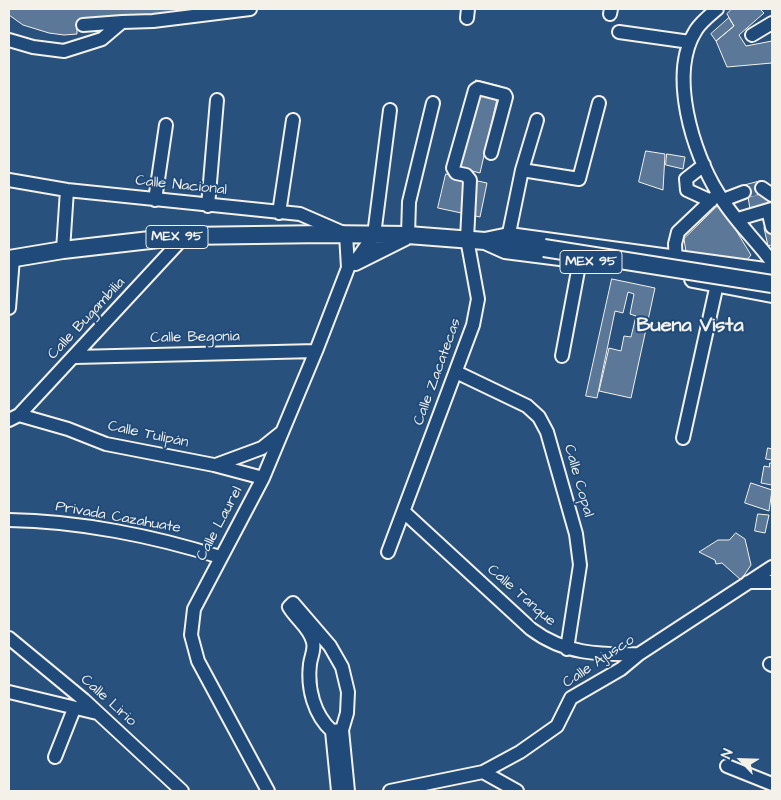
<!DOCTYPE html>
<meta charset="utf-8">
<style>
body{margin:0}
#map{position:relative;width:781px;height:800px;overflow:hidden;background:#28517e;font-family:"Architects Daughter",sans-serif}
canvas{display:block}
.frame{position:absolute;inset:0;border:10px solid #f4f1e8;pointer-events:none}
.north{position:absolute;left:716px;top:735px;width:50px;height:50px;-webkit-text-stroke:4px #1f4a7a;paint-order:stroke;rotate:294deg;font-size:14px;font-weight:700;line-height:20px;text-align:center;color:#f4f1e8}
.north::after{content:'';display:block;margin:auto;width:18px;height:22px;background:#f4f1e8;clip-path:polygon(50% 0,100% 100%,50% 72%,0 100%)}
</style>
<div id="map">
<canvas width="781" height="800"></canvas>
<div class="frame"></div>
<div class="north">N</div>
</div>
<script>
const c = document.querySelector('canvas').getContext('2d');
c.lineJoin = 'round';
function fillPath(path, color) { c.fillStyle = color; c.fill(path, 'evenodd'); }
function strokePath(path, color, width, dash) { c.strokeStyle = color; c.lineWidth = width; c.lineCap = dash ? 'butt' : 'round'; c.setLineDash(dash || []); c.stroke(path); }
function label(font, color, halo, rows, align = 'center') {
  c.font = font + ' "Architects Daughter",sans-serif'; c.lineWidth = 4; c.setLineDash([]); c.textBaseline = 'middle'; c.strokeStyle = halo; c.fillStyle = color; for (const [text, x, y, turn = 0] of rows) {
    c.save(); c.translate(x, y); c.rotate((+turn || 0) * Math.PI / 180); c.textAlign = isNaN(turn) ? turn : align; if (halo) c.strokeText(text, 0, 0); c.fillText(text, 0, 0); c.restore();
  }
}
const building = new Path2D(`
 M9,9H197V14L77,23V34L64,35L49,33L23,25L9,15Z
 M732,9H760L764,13L739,35L746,46L772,41V63L727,67L716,41L734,26L727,14Z
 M729,18L734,26L716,41L711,34Z
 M476,80L500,86L480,173L456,167Z
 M646,151L665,154L663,190L639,182Z
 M667,154L685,157L683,169L666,165Z
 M446,174L487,183L480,217L438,208Z
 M761,181L764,193L745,198L742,186Z
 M767,192L769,206L750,209L748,197Z
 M720,204L751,255L746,261L686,252L684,239Z
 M772,227V245L768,246L764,228Z
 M612,279L655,288L631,398L599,391L609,348L621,351L624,336L631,337L636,316L630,314L634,294L628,292L623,313L615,311L597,398L586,396Z
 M768,448L772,449V460L766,459Z
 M770,463H772V485L761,483L764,466L769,467Z
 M751,483L772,490L769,511L745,503Z
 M758,514L769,515L765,533L755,531Z
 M736,533L745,539L751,565L741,580L722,563L716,564L715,560L699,552L718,540H729Z`);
fillPath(building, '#5b7899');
strokePath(building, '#f4f1e8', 1);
strokePath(new Path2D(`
 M744,192L762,188`), '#47698e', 12, [12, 6]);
const minor = new Path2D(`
 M717,9C710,15 701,22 696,30C668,74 693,153 718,193C732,218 755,239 772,262
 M610,14L611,9
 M467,18L468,9
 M83,25L122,22
 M619,32L690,42
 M752,35L772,23
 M9,40L33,47L64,51L102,39L122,22L153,21L250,9
 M704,165L686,179L687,190L711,201
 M522,170L579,179L599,103
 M9,180L67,190L300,214L346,234L348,268L316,351L263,478L194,609L191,635L198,661L268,791
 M762,188L772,195
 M155,200L166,125
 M723,200L744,192
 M208,206L217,100
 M768,210L772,227
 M279,213L293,120
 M738,219L772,209
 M408,235L409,202L433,103
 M507,243L522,170L537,120
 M63,250L67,190
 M355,262L374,235L390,110
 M676,266L675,244L678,232L718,194
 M9,308L13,258
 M562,356L580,260
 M75,357L316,351
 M456,372L527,406L539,417L547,432L576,534L580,565L567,649
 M19,415L68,429L106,444L214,465L263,478
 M9,420L19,415L185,236
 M683,438L717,284
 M216,465L262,448L282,432
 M404,512L531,629C564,654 599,655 639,654
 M9,520C78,521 154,536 220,557
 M388,552L473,325L478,299L467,239L470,180L466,175L456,173L453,168L475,90L478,88L505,95L506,97L491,153
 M748,582H772
 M9,638L84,700L182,791
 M770,664L772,665
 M9,692L97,713
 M342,730L332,731C314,715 307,688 310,664C311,656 315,650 313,642C310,628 296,619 289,607L293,603L330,646L342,667L348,692L347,713L342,730L348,791
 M332,731L338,791
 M55,757L74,709
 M727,766L772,784
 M483,772L517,791
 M390,791L483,772L520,752L557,726L571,698L621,669L639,654L772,567`);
const major = new Path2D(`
 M485,241L505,250L560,257
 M9,259L63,250L185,236L325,234L408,235L485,241L509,236L772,272
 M355,262L405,237
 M693,279L772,294`);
strokePath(minor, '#f4f1e8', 16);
strokePath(major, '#f4f1e8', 20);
strokePath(minor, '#1f4a7a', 12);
strokePath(major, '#1f4a7a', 16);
const majorBridge = new Path2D(`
 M544,248L772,284`);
strokePath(majorBridge, '#f4f1e8', 20, []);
strokePath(majorBridge, '#1f4a7a', 16);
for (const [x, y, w] of [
 [177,237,62],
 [591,262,62]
]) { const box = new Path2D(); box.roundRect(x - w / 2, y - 11.5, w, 23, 4); c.fillStyle = '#1f4a7a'; c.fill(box); strokePath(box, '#f4f1e8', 1); }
label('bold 14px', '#f4f1e8', null, [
 ["MEX 95",177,237],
 ["MEX 95",591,262]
]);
label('15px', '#f4f1e8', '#1f4a7a', [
 ["Calle Nacional",181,186,6],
 ["Calle Bugambilia",87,319,-47],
 ["Calle Begonia",195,338,-1],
 ["Calle Zacatecas",438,372,-70],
 ["Calle Tulipán",148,435,12],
 ["Calle Copal",578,481,74],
 ["Privada Cazahuate",118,518,10],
 ["Calle Laurel",220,524,-62],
 ["Calle Tanque",521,596,41],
 ["Calle Ajusco",599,662,-34],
 ["Calle Lirio",108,701,42]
]);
label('bold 20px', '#f4f1e8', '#1f4a7a', [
 ["Buena Vista",690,327]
]);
</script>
